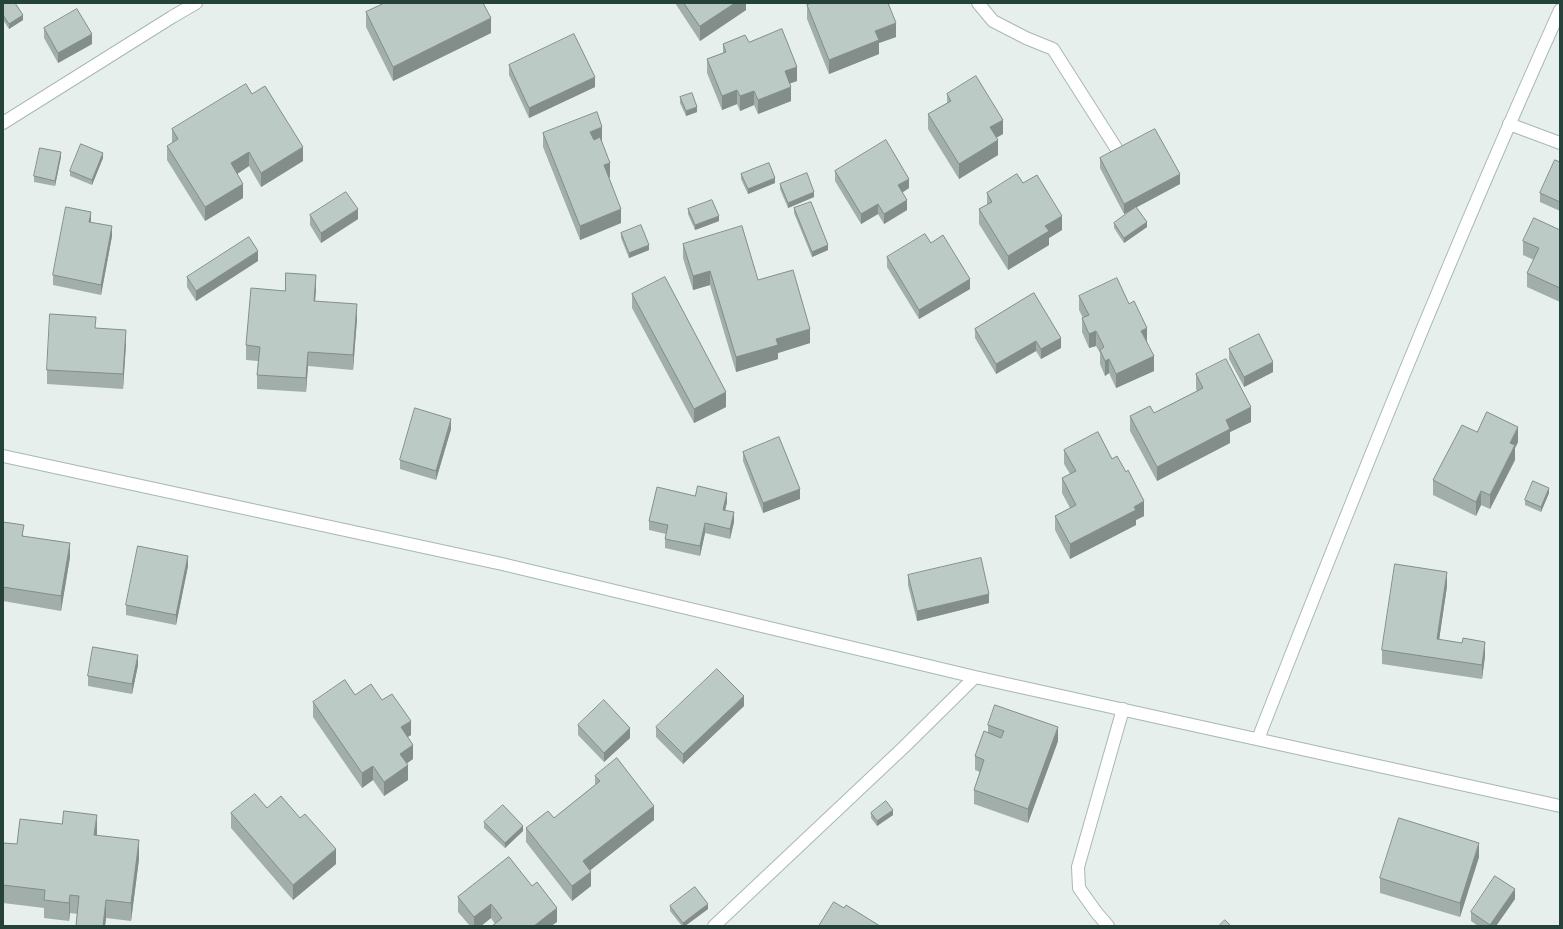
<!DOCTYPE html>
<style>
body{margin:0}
#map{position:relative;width:1563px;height:929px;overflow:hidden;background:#e6efeb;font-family:"Open Sans",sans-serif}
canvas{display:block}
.frame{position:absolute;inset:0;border:4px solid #24423a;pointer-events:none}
</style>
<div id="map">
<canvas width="1563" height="929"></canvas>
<div class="frame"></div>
</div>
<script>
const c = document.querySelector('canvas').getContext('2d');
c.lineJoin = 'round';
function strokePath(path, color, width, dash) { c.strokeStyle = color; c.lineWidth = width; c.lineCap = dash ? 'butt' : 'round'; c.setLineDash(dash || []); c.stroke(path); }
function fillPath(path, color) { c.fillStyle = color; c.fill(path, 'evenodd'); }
const minor = new Path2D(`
 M978,3L993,21L1026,38L1053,49L1116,148
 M3,123L172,17L196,3
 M1509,124L1560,143
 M3,456L502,564L975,677L1560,806
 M1258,739C1354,494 1452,250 1560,10
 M714,926L904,747L975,677
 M1108,926L1096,912L1079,888L1078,867L1123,709`);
strokePath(minor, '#a8b8b2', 14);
strokePath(minor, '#fff', 12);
fillPath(new Path2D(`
 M3,3L23,20L9,29L3,20Z
 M675,3H746V10L700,41Z
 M807,5L896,37L879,43V54L829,74L807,19Z
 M366,12L491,33L393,81L366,27Z
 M44,28L92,44L58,63L44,38Z
 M749,42L797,81L789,84L791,101L758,114L754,105L740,111L737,104L722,110L707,73V59L723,53V44Z
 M509,65L595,87L529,118L509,75Z
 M252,94L303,161L261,187L249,166L237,174L243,198L205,221L167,160V146L172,143V129Z
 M947,94L1003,134L996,138L998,155L959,179L928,129V114L947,103Z
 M680,97L697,112L686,116L680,103Z
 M543,133L602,141V142L610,177L609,178L621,223L580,240L543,147Z
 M61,157L55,186L34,182V176Z
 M103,158L92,185L70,176V171Z
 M1100,158L1180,184L1124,214L1100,168Z
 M1560,162V211L1540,202V193Z
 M835,171L909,188L902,193L907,210L884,224L878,214L861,224L835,181Z
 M741,174L775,183L748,194L741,179Z
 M1023,183L1062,230L1049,238V245L1008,270L979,224V209L987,205V193Z
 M780,184L814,197L788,208L780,189Z
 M794,208L828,250L812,257L794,213Z
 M688,209L719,221L695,230L688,214Z
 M310,215L358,219L321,243L310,225Z
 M1114,223L1147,227L1124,243L1114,228Z
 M1560,230V302L1527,287V273L1534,260L1523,255V241Z
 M621,233L649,250L629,258L621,238Z
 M112,236L101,295L53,285V275Z
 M931,243L970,289L919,319L887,267V257Z
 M683,244L758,280L810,343L778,353V359L736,372L710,285L693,290L683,258Z
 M258,261L196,301L187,287V277Z
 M316,289L315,301L357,319L353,370L308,366L306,392L257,389V375L258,361L246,360V345L285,291Z
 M1034,293L1061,348L1041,359L1036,351L996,374L975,338V329Z
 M632,294L726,407L694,423L632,308Z
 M1079,296L1147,341L1154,371L1116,388L1109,373L1105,376L1100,364V353L1096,346L1089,348L1082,332V318H1083L1079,310Z
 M96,328L126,344L123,389L47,384V370Z
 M1229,349L1273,372L1244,387L1229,359Z
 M1196,374L1251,422L1230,432V443L1157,481L1130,431V416L1154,413L1197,391L1196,389Z
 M451,429L436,480L400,469V460Z
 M1477,432L1518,442L1515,448V460L1490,509L1481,505L1476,516L1433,495V480Z
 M1064,450L1112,459L1144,516L1136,520V525L1070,559L1055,530V516L1070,508L1062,493V478L1070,474L1064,464Z
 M743,452L800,499L763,513L743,461Z
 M1549,493L1541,512L1525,505V500Z
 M695,496L727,502L725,510L734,522L730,539L705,533L700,556L665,548V539L666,534L649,530V521Z
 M3,522L24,536L70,557L61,611L3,601Z
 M188,566L176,625L126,615V605Z
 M908,575L989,603L917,621L908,585Z
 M1447,586L1439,640L1485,656L1482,679L1382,664V650Z
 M138,665L132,694L88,686V676Z
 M355,695L382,700L411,735L408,737L413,759L406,764L408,780L384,796L373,780L362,788L313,717V702Z
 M744,706L683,764L656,737V727Z
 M578,725L630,738L604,762L578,735Z
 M988,725L1058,741L1028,823L974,804V790L980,772L975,770V756L988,733Z
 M595,776L654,820L590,870L591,886L572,901L526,842V828L554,818L595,785Z
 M267,808L300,818L336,864L293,900L231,828V813Z
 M871,813L893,815L877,826L871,818Z
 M484,822L523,831L505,848L484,828Z
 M97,833V836L139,859L131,921L106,918L105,926H76L77,914L70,913L69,921L44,918V908L3,903V843L17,844Z
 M509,857L557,922L551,926H492L495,924L491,918L481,926H470L458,912V897Z
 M1479,857L1460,917L1380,893V878Z
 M1515,899L1496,926H1478L1471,921V912Z
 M670,906L708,909L685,926H682L670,911Z`), '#a1aea9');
fillPath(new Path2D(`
 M735,3H746V10L700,41V26Z
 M23,15V20L9,29V24Z
 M491,18V33L393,81V67Z
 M896,23V37L879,43V54L829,74V60L875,31Z
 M92,34V44L58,63V53Z
 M797,67V81L785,85V71Z
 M595,77V87L529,118V108Z
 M791,87V101L758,114V100Z
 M737,90V104L722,110V96Z
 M754,91V105L740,111V96Z
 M697,107V112L686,116V111Z
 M1003,120V134L990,141V127Z
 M602,127V141L590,146V132Z
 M998,140V155L959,179V164Z
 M303,147V161L261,187V173Z
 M61,152V157L55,186V181Z
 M249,152V166L231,178V163Z
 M103,153V158L92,185V180Z
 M610,163V177L604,179V165Z
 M1180,174V184L1124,214V204Z
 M775,178V183L748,194V189Z
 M909,179V188L898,195V185Z
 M243,184V198L205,221V207Z
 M814,192V197L788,208V203Z
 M907,200V210L884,224V214Z
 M878,204V214L861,224V214Z
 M358,209V219L321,243V233Z
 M621,209V223L580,240V226Z
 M91,212V222H89Z
 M719,216V221L695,230V225Z
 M1062,216V230L1049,238V245L1008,270V256L1045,226Z
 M1147,222V227L1124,243V238Z
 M112,226V236L101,295V285Z
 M649,245V250L629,258V253Z
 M828,245V250L812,257V252Z
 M258,251V261L196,301V291Z
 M710,271V285L693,290V276Z
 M316,275V289L314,315V301Z
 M970,279V289L919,319V310Z
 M357,304V319L353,370V355Z
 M1147,328V342L1141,331Z
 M810,329V343L778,353V359L736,372V357L776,339Z
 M126,330V344L123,389V374Z
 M1096,331V346L1089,348V334Z
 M1061,338V348L1041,359V349Z
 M1036,341V351L996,374V364Z
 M308,352V366L306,392V378Z
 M1154,356V371L1116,388V374Z
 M1109,359V373L1105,376V361Z
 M1273,362V372L1244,387V377Z
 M726,392V407L694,423V409Z
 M1251,407V422L1230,432V443L1157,481V467L1226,420Z
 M451,419V429L436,480V471Z
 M1518,427V442L1515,448V460L1490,509V495L1510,443Z
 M1549,488V493L1541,512V507Z
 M800,489V499L763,513V503Z
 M1481,491V505L1476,516V502Z
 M727,493V502L723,520V510Z
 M1144,501V516L1136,520V525L1070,559V544Z
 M734,512V522L730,539V529Z
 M705,523V533L700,556V546Z
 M70,543V557L61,611V596Z
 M188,556V566L176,625V615Z
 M1447,572V586L1437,654V639Z
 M989,594V603L917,621V611Z
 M1485,642V656L1482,679V665Z
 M138,655V665L132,694V684Z
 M744,696V706L683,764V754Z
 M411,721V735L401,741V727Z
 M1058,727V741L1028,823V809Z
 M630,728V738L604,762V753Z
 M413,745V759L400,768V754Z
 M408,765V780L384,796V782Z
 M373,766V780L362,788V773Z
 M654,806V820L583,876V861Z
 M893,810V815L877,826V821Z
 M97,815V833L94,854V835Z
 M523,826V831L505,848V843Z
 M139,840V859L131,921V903Z
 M1479,843V857L1460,917V903Z
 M336,849V864L293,900V885Z
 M591,872V886L572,901V886Z
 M1515,889V899L1496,926H1490V925Z
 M70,895V913L69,921V903Z
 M106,900V918L105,926H103Z
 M491,904V918L481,926H474V917Z
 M708,904V909L685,926H683V923Z
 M557,908V922L551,926H534Z`), '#838d89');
const building = new Path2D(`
 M3,3H15L23,15L9,24L3,15Z
 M385,3H483L491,18L393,67L366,12Z
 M684,3H735L700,26Z
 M812,3H888L896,23L875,31L879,40L829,60L807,5Z
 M77,9L92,34L58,53L44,28Z
 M782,29L797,67L785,71L791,87L758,100L754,91L740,96L737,90L722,96L707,59L726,52L723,44L745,35L749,42Z
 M574,34L595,77L529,108L509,65Z
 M976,76L1003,120L990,127L998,140L959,164L928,114L951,101L947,94Z
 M246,84L252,94L265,86L303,147L261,173L249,152L231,163L243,184L205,207L167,146L178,139L172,129Z
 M692,93L697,107L686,111L680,97Z
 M597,112L602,127L590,132L594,140L600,137L610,163L604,165L621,209L580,226L543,133Z
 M1155,129L1180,174L1124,204L1100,158Z
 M886,140L909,179L898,185L907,200L884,214L878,204L861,214L835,171Z
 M81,144L103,153L92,180L70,171Z
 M40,148L61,152L55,181L34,176Z
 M1555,160L1560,162V202L1540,193Z
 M769,163L775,178L748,189L741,174Z
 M807,173L814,192L788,203L780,184Z
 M1017,174L1023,183L1037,175L1062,216L1045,226L1049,231L1008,256L979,209L992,202L987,193Z
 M346,192L358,209L321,233L310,215Z
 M712,200L719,216L695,225L688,209Z
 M811,202L828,245L812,252L794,208Z
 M66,207L91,212L89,222L112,226L101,285L53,275Z
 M1136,207L1147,222L1124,238L1114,223Z
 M1534,218L1560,230V288L1527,273L1539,248L1523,241Z
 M641,225L649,245L629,253L621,233Z
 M742,226L758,280L793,270L810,329L776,339L778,345L736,357L710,271L693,276L683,244Z
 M925,234L931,243L943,235L970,279L919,310L887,257Z
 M249,237L258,251L196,291L187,277Z
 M286,273L316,275L314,301L357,304L353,355L308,352L306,378L257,375L260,347L246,345L251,288L285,291Z
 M665,277L726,392L694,409L632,294Z
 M1117,278L1129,304L1134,301L1147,328L1141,331L1154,356L1116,374L1109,359L1105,361L1100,350L1104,347L1096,331L1089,334L1082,318L1089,315L1079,296Z
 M1034,293L1061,338L1041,349L1036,341L996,364L975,329Z
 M50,314L96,317L95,328L126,330L123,374L47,370Z
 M1259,334L1273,362L1244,377L1229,349Z
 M1226,359L1251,407L1226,420L1230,429L1157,467L1130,416L1150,406L1154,413L1203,388L1196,374Z
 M415,408L451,419L436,471L400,460Z
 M1487,412L1518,427L1510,443L1515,445L1490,495L1481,491L1476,502L1433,480L1462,425L1477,432Z
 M1098,432L1112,459L1117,456L1126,472L1128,470L1144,501L1134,507L1136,510L1070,544L1055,516L1076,505L1062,478L1076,471L1064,450Z
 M779,437L800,489L763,503L743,452Z
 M1533,481L1549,488L1541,507L1525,500Z
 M698,486L727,493L723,510L734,512L730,529L705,523L700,546L665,539L668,525L649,521L657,487L695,496Z
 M3,522L24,525L22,536L70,543L61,596L3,587Z
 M138,546L188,556L176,615L126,605Z
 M981,558L989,594L917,611L908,575Z
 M1395,564L1447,572L1437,639L1462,643L1463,638L1485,642L1482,665L1382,650Z
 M93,647L138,655L132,684L88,676Z
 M717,669L744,696L683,754L656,727Z
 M345,680L355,695L371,684L382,700L392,694L411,721L401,727L413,745L400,754L408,765L384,782L373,766L362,773L313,702Z
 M604,700L630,728L604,753L578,725Z
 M995,705L1058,727L1028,809L974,790L984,760L975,756L984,731L1001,738L1004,731L988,725Z
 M617,758L654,806L583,861L591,872L572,886L526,828L548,811L554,818L600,781L595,776Z
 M255,794L267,808L281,796L300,818L305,814L336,849L293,885L231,813Z
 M886,801L893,810L877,821L871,813Z
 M503,805L523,826L505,843L484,822Z
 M64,811L97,815L94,835L139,840L131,903L106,900L103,926H76L79,896L70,895L69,903L44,900L45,890L3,885V843L17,844L20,819L62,824Z
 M1399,818L1479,843L1460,903L1380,878Z
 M509,857L532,886L537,882L557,908L534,926H492L502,918L491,904L474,917L458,897Z
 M1495,876L1515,889L1490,925L1471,912Z
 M695,887L708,904L683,923L670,906Z
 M834,902L844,908L846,905L880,926H819Z
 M1225,920L1231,926H1219Z`);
fillPath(building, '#bbcac4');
strokePath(building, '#838d89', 1);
</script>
